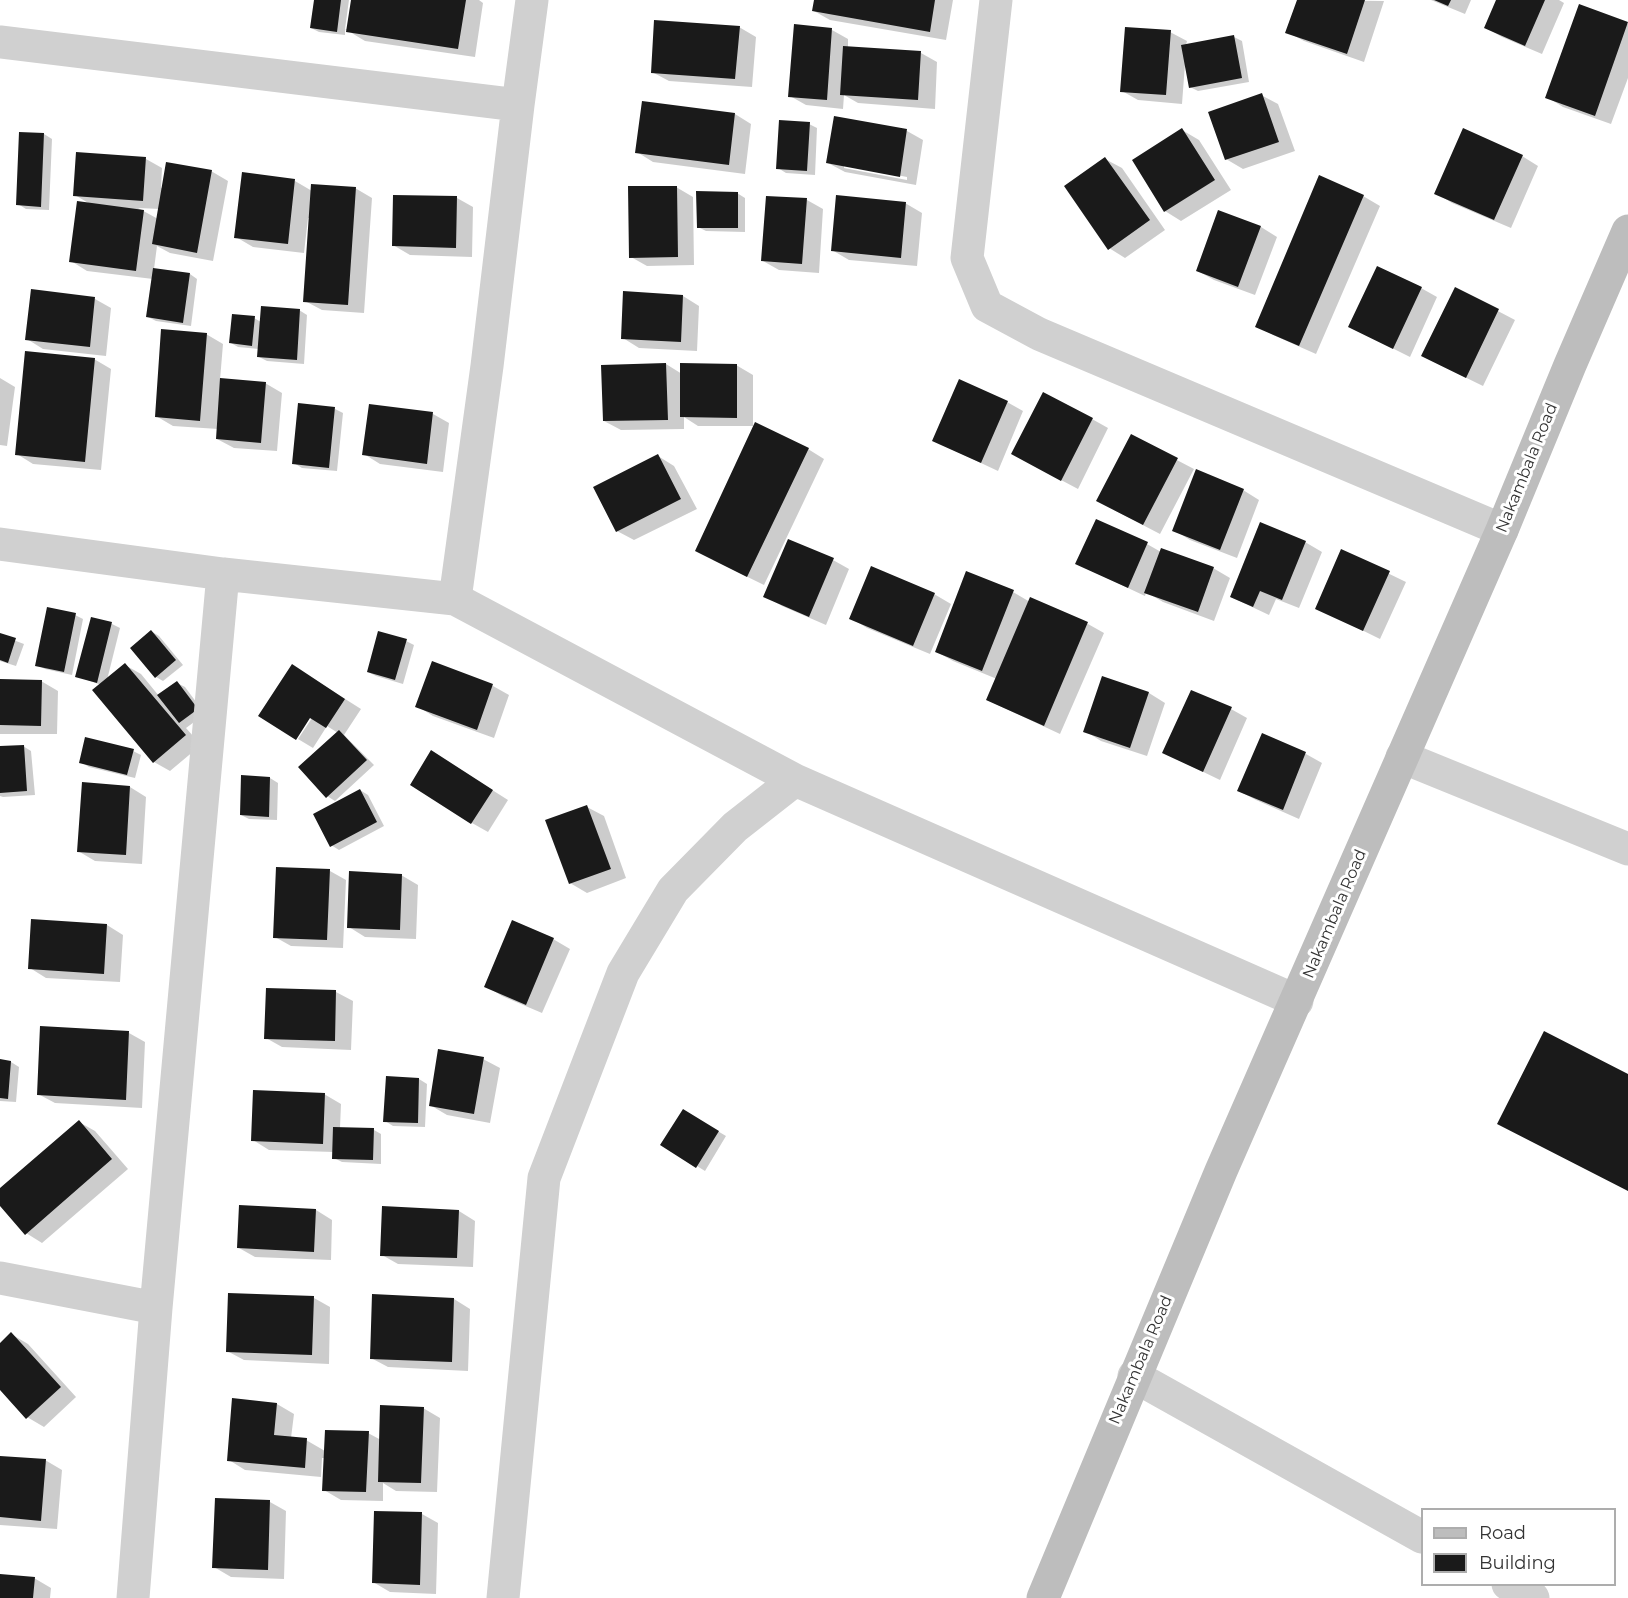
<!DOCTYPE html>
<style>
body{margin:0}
#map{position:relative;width:1628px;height:1598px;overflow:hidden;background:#fff;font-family:Montserrat,sans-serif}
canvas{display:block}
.legend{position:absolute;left:1421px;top:1508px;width:195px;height:78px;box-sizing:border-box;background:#fff;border:2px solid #adadad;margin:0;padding:8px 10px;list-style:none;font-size:18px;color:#333}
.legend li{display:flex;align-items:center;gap:12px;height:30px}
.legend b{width:30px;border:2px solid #adadad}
</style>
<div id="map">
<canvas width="1628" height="1598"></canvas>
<ul class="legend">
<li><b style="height:8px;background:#bdbdbd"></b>Road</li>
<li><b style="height:16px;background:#1a1a1a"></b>Building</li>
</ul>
</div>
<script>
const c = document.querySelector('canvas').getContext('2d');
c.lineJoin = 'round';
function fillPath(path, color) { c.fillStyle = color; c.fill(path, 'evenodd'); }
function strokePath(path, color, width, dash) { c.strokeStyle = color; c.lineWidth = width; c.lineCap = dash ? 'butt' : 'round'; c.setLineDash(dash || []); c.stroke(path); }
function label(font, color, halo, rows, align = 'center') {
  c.font = font + ' Montserrat,sans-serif'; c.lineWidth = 6; c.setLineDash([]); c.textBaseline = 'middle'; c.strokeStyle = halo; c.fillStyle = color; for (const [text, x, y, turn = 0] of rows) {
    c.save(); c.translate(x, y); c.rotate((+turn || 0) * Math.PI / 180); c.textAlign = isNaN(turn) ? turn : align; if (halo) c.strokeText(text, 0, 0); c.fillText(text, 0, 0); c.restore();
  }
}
fillPath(new Path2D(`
 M315,0H349L345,29H348L353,0H479L483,3L475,57L365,41L345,29V35L319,32L311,28Z
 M816,0H953L946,40L830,20L814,11Z
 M1298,0L1384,1L1364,62L1304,41L1287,32Z
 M1431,0H1471L1465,14Z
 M1497,0H1559L1564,3L1542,54L1502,37L1486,28Z
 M1580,6L1628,24V78L1611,124L1563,107L1547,97Z
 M739,27L756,37L752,87L669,81L652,72Z
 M832,30L848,39V48L921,53L937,62L935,109L858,103L844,95L843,109L806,105L790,96Z
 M1170,32L1187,41L1186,45L1234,37L1242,41L1249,82L1198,91L1190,87L1185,64L1182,104L1138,100L1122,91Z
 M1261,95L1278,104L1295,151L1243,169L1226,159Z
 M735,114L751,124L745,174L653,162L637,152Z
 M836,118L907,131L923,140L916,185L845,172L828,163ZM844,165L907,177V180L844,168Z
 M809,124L817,128L815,175L786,173L778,168Z
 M1182,130L1199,140L1231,190L1181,221L1165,211Z
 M44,134L52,139L49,210L26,209L18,204Z
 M1522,156L1538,166L1511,228L1452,203L1436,193Z
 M146,159L162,168L161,188L211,171L228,181L213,261L170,253L157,246L154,269L190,274L197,279L191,326L156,321L148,317L153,279L87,271L71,261L90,204L75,195ZM138,208L160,209L158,219Z
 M1105,159L1122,168L1165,230L1125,258L1109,248Z
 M295,181L312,191L355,188L372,198L364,313L322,310L305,301L311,218H308L304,253L253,247L236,237Z
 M676,187L693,197L694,265L647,266L631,257Z
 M737,193L745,198V232L706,231L698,227Z
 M1363,196L1380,206L1316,354L1273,335L1257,326Z
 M768,197L807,200L823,209L819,273L779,270L763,261Z
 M457,198L473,207L472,257L410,255L393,245Z
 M905,203L922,213L917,266L849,260L832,250Z
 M1219,212L1261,227L1277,237L1255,295L1214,280L1198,271Z
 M1421,288L1437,297L1410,357L1350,327Z
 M1456,289L1515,320L1483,386L1440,365Z
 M32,291L95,299L111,308L106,356L43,349L27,339Z
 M683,296L699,306L697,351L639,348L623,338Z
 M299,310L307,315L304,364L267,361L259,357V349L238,347L231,343L254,318L261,322Z
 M206,334L223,344L220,380L265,383L282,393L277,451L234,448L217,439L218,429L173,426L156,416Z
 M94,359L111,369L101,470L33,464L17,454Z
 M666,364L682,374L736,365L753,375V426H698L684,417V429L621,430L604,421Z
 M0,378L15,387L7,446L0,445Z
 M1007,402L1023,411L998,471L934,441Z
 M370,406L433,414L449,423L443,472L380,464L364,454Z
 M335,409L343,413L337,471L302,468L294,463Z
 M1092,419L1108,428L1078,489L1029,463Z
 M1131,436L1194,469L1160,534L1114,510Z
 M808,449L824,459L764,585L713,560Z
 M658,456L674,466L697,509L634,540L617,531Z
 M1243,490L1259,500L1237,558L1190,540L1174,530Z
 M1305,542L1322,552L1299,608L1276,599L1269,615L1231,597Z
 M1147,544L1161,552L1213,568L1230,578L1214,621L1163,602L1146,592L1145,596L1077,564Z
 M1342,551L1406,582L1380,639L1317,608Z
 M833,560L849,569L826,625L782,606L765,596Z
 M1013,592L1030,602L1031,599L1088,624L1104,633L1060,734L987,700L997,679L953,661L937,652Z
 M934,594L951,604L930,654L867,628L851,618Z
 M75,615L83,619L72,675L45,669L37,665Z
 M92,619L112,624L120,628L107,680L125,665L141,674L159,696L177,683L185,687L205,714L186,728L201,745L170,771L154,762L101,685L77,676Z
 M151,631L159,636L183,665L163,681L156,677Z
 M0,635L24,644L16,666L0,661Z
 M406,641L414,645L403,684L376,676L368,672Z
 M433,663L493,686L509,695L494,738L433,716L417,706Z
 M293,666L361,709L344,735L374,765L335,801L327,796L338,733L327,726L313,748L298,739L316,712Z
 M1103,678L1149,693L1165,703L1147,756L1101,741L1085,731Z
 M0,681H41L58,691L57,734H0Z
 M1231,709L1247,718L1220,780L1164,753Z
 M1263,735L1306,754L1322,763L1299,819L1256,800L1239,791Z
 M23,746L31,751L35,795L3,797L0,796V748Z
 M133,751L141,755L135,778L89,767L81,762Z
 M448,762L508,800L488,832L472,823Z
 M242,777L270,778L278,783L277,820L249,819L241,815Z
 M130,787L146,797L142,864L95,861L78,851Z
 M360,790L368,795L384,826L339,850L331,845Z
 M587,807L604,816L626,878L587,893L570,883Z
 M330,871L346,880L343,948L291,946L275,937Z
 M401,875L418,885L416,939L365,937L349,927Z
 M107,925L123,935L120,982L46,978L30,968Z
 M553,939L570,949L542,1013L502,996L486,986Z
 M267,989L336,992L353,1001L351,1050L282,1047L266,1038Z
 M129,1033L145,1042L142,1108L55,1103L38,1094Z
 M483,1059L500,1068L490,1123L447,1115L430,1105Z
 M0,1061L11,1062L19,1067L16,1102L0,1101Z
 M419,1079L427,1084L425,1127L393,1126L385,1121Z
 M324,1094L341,1104L340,1128L374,1130L381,1134V1164L342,1162L334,1158V1152L269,1150L253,1140Z
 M684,1111L726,1136L705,1171L663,1145Z
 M79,1122L95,1131L128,1169L42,1243L26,1233L0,1204V1190Z
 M316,1210L332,1220L331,1260L255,1257L239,1248Z
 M459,1211L475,1221L473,1267L398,1264L382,1255Z
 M314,1298L330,1307L329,1364L244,1360L227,1351Z
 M454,1299L470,1309L468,1371L388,1367L371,1358Z
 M11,1334L28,1344L76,1397L44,1427L27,1417L0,1388V1345Z
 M233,1400L277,1404L294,1414L291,1438L306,1440L325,1451L368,1433L381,1440L423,1408L440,1418L437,1492L396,1491L383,1483V1501L341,1500L324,1490L325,1458H322L321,1477L245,1470L229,1460Z
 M0,1457L45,1460L62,1470L57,1529L0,1525Z
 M270,1502L286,1511L284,1579L231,1577L214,1567Z
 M422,1514L438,1523L436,1594L390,1592L373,1582Z
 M0,1576L34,1578L51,1588L50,1598H0Z`), '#0003');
fillPath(new Path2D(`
 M314,0H341L337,32L310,28Z
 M351,0H466L458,49L346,32Z
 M814,0H935L930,32L812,11Z
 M1297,0H1365L1347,54L1285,33Z
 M1434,0H1451L1448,6Z
 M1496,0H1545L1525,46L1484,28Z
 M1579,4L1628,22L1595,116L1545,98Z
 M654,20L740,26L735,79L651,73Z
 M794,24L832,28L827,100L788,97Z
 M1125,27L1171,30L1166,95L1120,92Z
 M1234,35L1242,78L1189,88L1181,45Z
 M843,46L921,51L918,100L840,95Z
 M1262,93L1279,142L1225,160L1208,112Z
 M642,101L735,113L729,165L635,153Z
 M834,116L907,129L900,177L826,163Z
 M779,120L810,122L807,171L776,169Z
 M1182,128L1215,180L1164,212L1132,160Z
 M1463,128L1523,155L1494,220L1434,194Z
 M19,132L44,133L41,207L16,205Z
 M76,152L146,157L143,201L73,196Z
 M1105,157L1150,220L1108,250L1064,186Z
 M166,162L212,170L197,253L152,244Z
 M242,172L295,179L288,244L234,238Z
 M1319,175L1364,195L1299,346L1255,327Z
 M311,184L356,187L348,305L303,302Z
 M628,186H677L678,257L629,258Z
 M696,191L738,192V228H697Z
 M393,195L457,196L456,248L392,246Z
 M836,195L906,202L901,258L831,251Z
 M766,196L807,198L802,264L761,261Z
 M77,201L144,210L136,271L69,262Z
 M1218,210L1261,226L1238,287L1196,271Z
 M1377,266L1422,287L1393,349L1348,327Z
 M153,268L190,273L183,323L146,317Z
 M1455,287L1499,309L1466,378L1421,356Z
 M31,289L95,297L90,347L25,340Z
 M623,291L683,295L681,342L621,339Z
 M261,306L300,309L297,360L257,357Z
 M232,314L255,316L252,346L229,343Z
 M161,329L207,333L200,421L155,417Z
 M25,351L95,358L85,462L15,455Z
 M666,363L668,420L603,421L601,365Z
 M680,363L737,364V418L680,417Z
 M220,378L266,382L261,443L216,439Z
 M959,379L1008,401L981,463L932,441Z
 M1043,392L1093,418L1061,481L1011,454Z
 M298,403L335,407L329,468L292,464Z
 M369,404L433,412L427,464L362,455Z
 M755,422L809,448L747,577L695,551Z
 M1131,434L1178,458L1143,525L1096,501Z
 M658,454L681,499L616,532L593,487Z
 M1196,469L1244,489L1220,550L1172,531Z
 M1096,519L1148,542L1128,588L1075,564Z
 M1260,522L1306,541L1282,600L1260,591L1253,607L1230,597Z
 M788,539L834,558L809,617L763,597Z
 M1161,548L1214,567L1198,612L1144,593Z
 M1341,549L1390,571L1363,631L1315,609Z
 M871,566L935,593L913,646L849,619Z
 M966,571L1014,590L982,671L935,652Z
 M1030,597L1088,622L1044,726L986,700Z
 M47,607L76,613L64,672L35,666Z
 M91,617L112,622L97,683L75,677Z
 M151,630L176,660L155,678L130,648Z
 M378,631L407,639L395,680L367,672Z
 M0,633L16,638L8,663L0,660Z
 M432,661L493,684L477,730L415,707Z
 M125,663L186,735L153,763L92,690Z
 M292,664L345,699L326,728L310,718L296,740L258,716Z
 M1102,676L1149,692L1130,748L1083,732Z
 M0,679L42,680L41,726L0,725Z
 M177,681L198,709L179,723L157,695Z
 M1191,690L1232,707L1203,772L1162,753Z
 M339,730L367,760L326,798L298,767Z
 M1262,733L1306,752L1283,810L1237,791Z
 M85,737L134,749L127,775L79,763Z
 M24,745L27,791L0,793V746Z
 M431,750L493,790L471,824L410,785Z
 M241,775L270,777L269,817L240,815Z
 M82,782L130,786L126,855L77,852Z
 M360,789L377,822L330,847L313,814Z
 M587,805L611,869L569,884L545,820Z
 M276,867L330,869L327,940L273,938Z
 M349,871L402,874L400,930L347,928Z
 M31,919L107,924L104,974L28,969Z
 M512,920L554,938L526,1005L484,987Z
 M266,988L336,990L335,1041L264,1039Z
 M40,1026L129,1031L126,1100L37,1095Z
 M1544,1031L1628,1074V1191L1497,1124Z
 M438,1049L484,1057L474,1114L429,1106Z
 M0,1059L11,1061L8,1099L0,1098Z
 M386,1076L419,1078L418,1123L383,1122Z
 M253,1090L325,1093L323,1144L251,1141Z
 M683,1109L719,1131L696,1168L660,1145Z
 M79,1120L112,1159L25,1235L0,1206V1188Z
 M333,1127L374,1128L373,1160L332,1159Z
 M239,1205L316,1209L314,1252L237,1248Z
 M382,1206L459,1210L457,1258L380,1256Z
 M228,1293L314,1296L312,1355L226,1352Z
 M372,1294L454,1298L452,1362L370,1359Z
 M11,1332L61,1387L26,1419L0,1390V1343Z
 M232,1398L277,1403L274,1435L307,1438L305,1468L227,1461Z
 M380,1405L424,1407L421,1483L378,1482Z
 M325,1430L369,1431L366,1492L322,1491Z
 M0,1456L46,1459L41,1521L0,1517Z
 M215,1498L270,1500L268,1570L212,1568Z
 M374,1511L422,1512L420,1585L372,1583Z
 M0,1574L35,1577L33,1598H0Z`), '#1a1a1a');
strokePath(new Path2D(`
 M996,0L967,258L987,306L1039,334L1502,530
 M0,42L518,105L487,366L455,599
 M518,105L532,0
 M0,544L223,574L455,599L795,780L1297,1001
 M1402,757L1628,849
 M0,1278L156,1308
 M1134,1376L1422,1537
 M1508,1584L1533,1598
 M133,1598L156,1308L223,574
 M503,1598L544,1178L623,973L673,890L735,827L795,780`), '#d0d0d0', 33);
strokePath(new Path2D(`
 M1043,1598L1221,1171L1502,530L1570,365L1628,231`), '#bdbdbd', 33);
label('16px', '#333', '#fff', [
 ["Nakambala Road",1527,468,-68],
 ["Nakambala Road",1335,914,-67],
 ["Nakambala Road",1141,1360,-67]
]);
</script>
